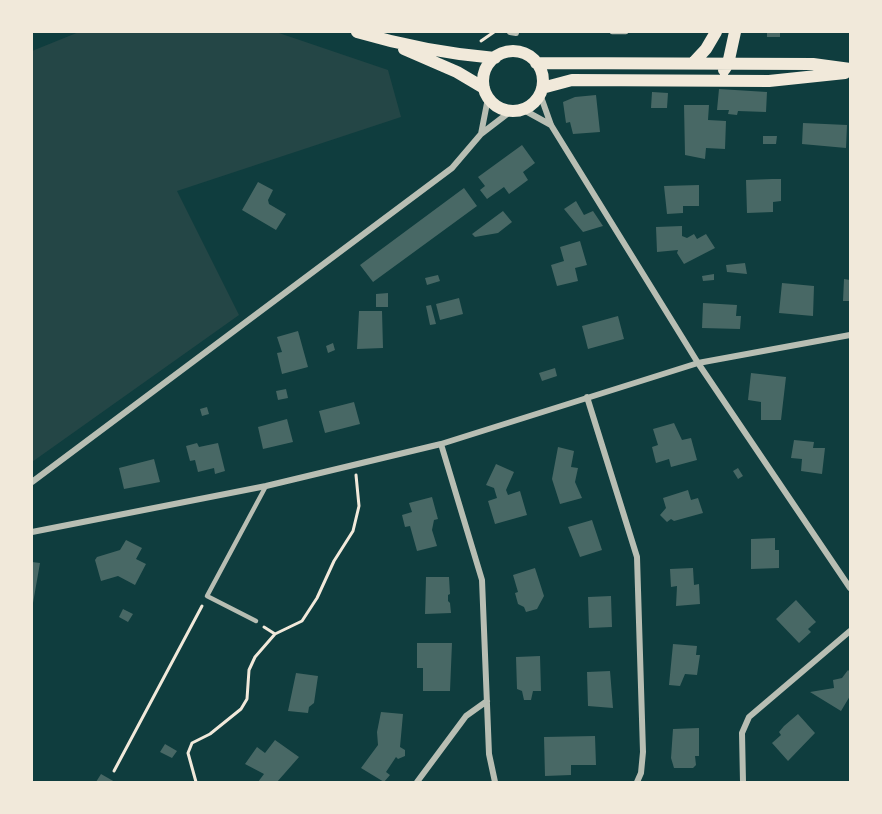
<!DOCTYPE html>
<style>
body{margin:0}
#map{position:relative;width:882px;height:814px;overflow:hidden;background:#0f3d3e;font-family:"Alegreya Sans",sans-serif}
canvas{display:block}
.frame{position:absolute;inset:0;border:33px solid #f1e9da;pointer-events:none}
</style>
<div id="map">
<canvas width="882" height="814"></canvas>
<div class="frame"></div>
</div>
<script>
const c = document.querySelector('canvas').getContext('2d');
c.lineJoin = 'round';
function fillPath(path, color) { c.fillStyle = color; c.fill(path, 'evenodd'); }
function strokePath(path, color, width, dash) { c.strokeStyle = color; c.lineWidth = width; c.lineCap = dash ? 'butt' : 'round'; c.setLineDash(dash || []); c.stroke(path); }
fillPath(new Path2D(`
 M79,32H276L388,70L401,117L177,191L239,315L32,462V51Z`), '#244646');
fillPath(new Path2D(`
 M767,32H780V37H767Z
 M719,89L767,92L766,112L738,111L737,115L728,114L729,110H717Z
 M652,92L668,93L667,108H651Z
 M596,95L600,132L573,134L570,122L566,123L563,102L575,97Z
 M684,105H709L708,120L726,121L725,149L706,148L705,159L685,155Z
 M803,123L847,125L846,148L802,144Z
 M763,136H777L776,144H763Z
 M522,145L535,163L523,172L528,180L509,194L504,187L487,199L480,190L485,186L478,177Z
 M772,179H781V201L773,202V212L747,213L746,180Z
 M258,182L273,190L268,200L269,204L286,214L276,230L242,210Z
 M699,185V206H683V213L667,214L664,186Z
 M464,188L477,206L373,282L360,265Z
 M576,201L584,215L593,211L603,226L583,232L564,209Z
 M503,211L512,222L498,233L475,237L472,234Z
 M682,226V236L687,238L694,234L697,239L706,234L715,248L684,264L677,253L678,250L657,252L656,227Z
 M580,241L587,265L575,268L578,281L557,286L551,265L564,261L560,247Z
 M745,263L747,274L727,272L726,265Z
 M714,274V280L703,281L702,276Z
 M438,275L440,281L427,285L425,278Z
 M844,279L850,280V301H843Z
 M782,283L814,286L813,316L779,313Z
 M388,293V307H376V294Z
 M459,298L463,314L440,320L436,304Z
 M703,303L737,305L736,316H741L740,329L702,328Z
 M431,305L436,324L430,325L426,306Z
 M359,311H382L383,348L357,349Z
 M618,316L624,339L588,349L582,326Z
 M298,331L308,367L282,374L277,353L282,352L277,337Z
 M333,343L335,350L328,353L326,346Z
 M555,368L557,376L542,381L539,373Z
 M751,373L786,377L781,420H761V402L748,400Z
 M286,389L288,398L278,400L276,391Z
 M354,402L360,424L325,433L319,411Z
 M207,407L209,414L202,416L200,409Z
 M287,419L293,442L263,449L258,427Z
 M674,423L682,440L691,438L697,460L671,467L669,459L656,463L652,447L658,445L653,429Z
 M794,440L814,442L813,448H825L822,474L801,471L802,459L791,458Z
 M197,443L199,447L218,443L225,471L215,474L214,468L198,472L195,460L190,461L186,446Z
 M558,447L574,451L571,467L578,468L575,482L582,498L560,504L552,479Z
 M154,459L160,482L124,489L119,468Z
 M496,464L514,472L506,490L508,495L520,491L527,515L495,524L488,501L497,498L494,488L486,485Z
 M738,468L743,476L738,479L733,471Z
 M688,490L691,500L698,498L703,513L674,521L671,519L667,522L660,515L666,508L663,498Z
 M432,497L438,519L434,520L432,530L437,546L417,551L410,526L405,527L402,515L412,512L409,503Z
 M592,520L602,550L580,557L568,527Z
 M775,538V550H779V568L751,569V539Z
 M126,540L142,548L136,559L146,564L135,585L118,576L101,581L95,560L97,557L120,550Z
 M32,562L40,563L33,603H32Z
 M535,568L544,596L537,609L526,612L524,607L518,604L515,593L518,592L513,575Z
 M693,568L694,585L699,584L700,604L676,606L677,586L671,587L670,569Z
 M426,577H449L450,594L448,595V601L450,603L451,613L425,614Z
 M611,596L612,627L589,628L588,597Z
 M796,600L816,622L808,629L811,632L799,643L776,619Z
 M123,609L133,614L128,622L119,617Z
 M417,643H452L450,691H423V668H417Z
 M673,644L697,646L696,655H700L697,675L685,674L680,686L669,685Z
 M540,656L541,691H533L531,700H524L522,691L517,689L516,657Z
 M848,670L850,672V696L841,711L810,692L834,688L833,680L842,678Z
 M610,671L613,708L588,706L587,672Z
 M296,673L318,676L314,703L309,707L308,713L288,711Z
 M381,712L403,714L400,747L405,750V756L398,759L396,757L386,772L390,775L384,782L361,768L378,745L377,732Z
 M798,714L815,733L788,761L772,743L781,735L779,732L784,726Z
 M699,728V756H695L696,765L693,768H674L671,758L673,729Z
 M595,736L596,765H571V775L545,776L544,737Z
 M275,740L299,757L277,782H258L264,774L245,764L257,747L265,753Z
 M165,744L177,751L172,758L160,752Z
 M101,774L115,782H96Z`), '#486865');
strokePath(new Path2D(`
 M481,41L494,32
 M264,627L275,634
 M114,771L202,606
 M196,782L188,753L192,743L210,734L241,709L247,699L249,670L255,657L275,634L302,621L317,598L334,561L353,531L359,506L356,475`), '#f1e9da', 3);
strokePath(new Path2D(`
 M612,32H626
 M256,621L207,596L266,486`), '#b8beb3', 4.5);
strokePath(new Path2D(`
 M510,32L516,33
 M540,94L551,125L698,363L850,588
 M522,109L551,125
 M481,134L488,98
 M587,397L637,557L643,752L641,773L637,782
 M441,444L482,580L489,754L495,782
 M32,482L452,168L481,134L511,111
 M32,532L266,486L441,444L698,363L850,335
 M417,782L466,716L487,701
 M743,782L742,733L749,717L850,631`), '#b8beb3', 6);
strokePath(new Path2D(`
 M357,32C401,45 448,54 495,58
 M404,49L457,72L484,88
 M483 81a30 30 0 1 1 60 0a30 30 0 1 1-60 0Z
 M536,63L813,64L850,69
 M693,63L706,49L716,32
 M724,70L728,64L735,32
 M542,88L572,80L769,81L845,73`), '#f1e9da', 12);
</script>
